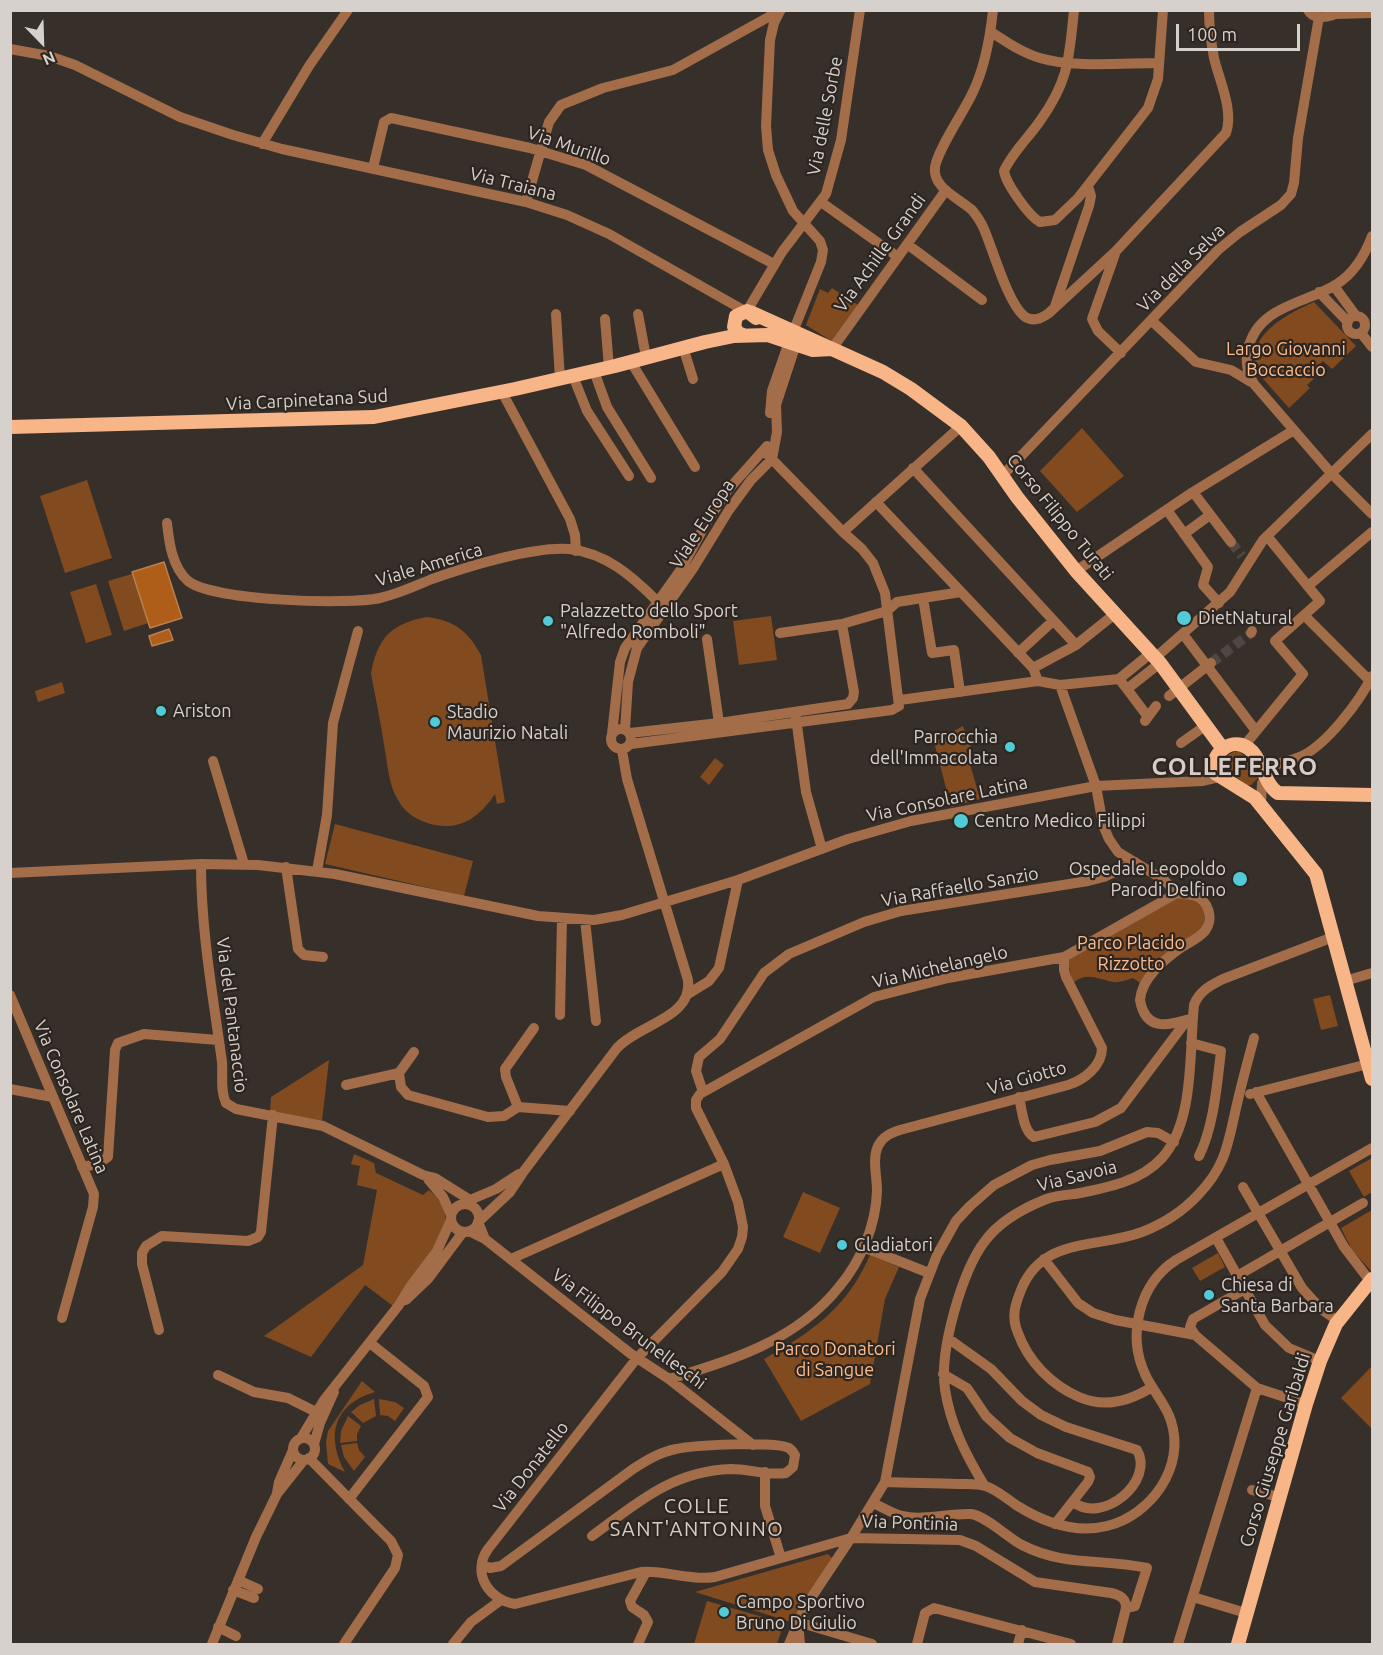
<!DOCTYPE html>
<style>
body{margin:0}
#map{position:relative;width:1383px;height:1655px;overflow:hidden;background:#372f2a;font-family:Ubuntu,sans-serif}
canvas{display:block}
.frame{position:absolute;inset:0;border:12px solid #d7d1ce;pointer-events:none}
.north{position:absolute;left:12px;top:12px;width:60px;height:60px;-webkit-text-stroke:4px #2d2520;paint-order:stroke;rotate:157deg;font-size:16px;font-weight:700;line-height:24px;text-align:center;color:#d7d1ce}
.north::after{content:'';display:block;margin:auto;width:21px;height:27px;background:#d7d1ce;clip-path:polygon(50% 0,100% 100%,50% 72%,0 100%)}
.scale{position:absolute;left:1176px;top:24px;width:124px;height:27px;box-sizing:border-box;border:3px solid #d7d1ce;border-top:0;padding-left:8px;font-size:18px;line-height:21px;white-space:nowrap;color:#d7d1ce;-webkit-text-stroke:4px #2d2520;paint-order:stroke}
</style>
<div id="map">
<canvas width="1383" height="1655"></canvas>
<div class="frame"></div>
<div class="north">N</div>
<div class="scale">100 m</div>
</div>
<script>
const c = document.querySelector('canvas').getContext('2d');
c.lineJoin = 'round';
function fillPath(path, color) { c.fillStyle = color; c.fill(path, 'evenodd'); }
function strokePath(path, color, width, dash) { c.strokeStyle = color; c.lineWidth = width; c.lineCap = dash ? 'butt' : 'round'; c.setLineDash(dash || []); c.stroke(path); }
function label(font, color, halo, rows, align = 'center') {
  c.font = font + ' Ubuntu,sans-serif'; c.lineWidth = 4.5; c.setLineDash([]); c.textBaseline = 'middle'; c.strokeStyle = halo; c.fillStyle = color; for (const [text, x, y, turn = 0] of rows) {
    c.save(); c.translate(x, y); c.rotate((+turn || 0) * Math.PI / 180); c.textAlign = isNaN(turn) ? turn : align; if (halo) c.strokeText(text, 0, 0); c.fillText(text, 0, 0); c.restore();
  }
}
fillPath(new Path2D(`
 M832,288L858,305L833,342L806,325L820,289L828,293Z
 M1314,302L1356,346L1332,369L1323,361L1315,369L1319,374L1307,385L1310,388L1289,408L1257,372C1244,336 1287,314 1314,302Z
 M1082,428L1124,476L1077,512L1040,471Z
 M87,480L112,558L65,573L40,496Z
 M132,574L148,623L124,631L108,581Z
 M96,584L112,635L86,643L70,592Z
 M771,616L777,660L739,665L733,621Z
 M427,617C455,621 467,630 481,655L505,802L497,804L495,794C483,812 467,827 444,826C426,825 407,817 398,800C389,786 388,767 385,751C381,725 376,699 371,674C377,638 392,623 427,617Z
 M62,682L65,693L38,702L35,691Z
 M963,726L971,748L966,750L980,799L951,807L934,742Z
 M1239,751L1257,769L1259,777L1251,785H1247L1222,767C1222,757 1230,752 1239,751Z
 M715,758L724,765L709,785L700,777Z
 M335,824L473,861L464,896L325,864Z
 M1177,898C1199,899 1211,908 1201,930L1143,985L1133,978C1126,980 1119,983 1113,982C1098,979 1087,972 1074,982L1071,977L1068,960Z
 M1330,995L1338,1026L1321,1030L1313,999Z
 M329,1060L322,1121L270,1111L271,1097Z
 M354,1154L374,1163L376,1173L423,1195L429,1190C443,1201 447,1213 446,1230L393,1306L365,1285L311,1357L264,1336L363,1265L377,1190L357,1185L360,1166L351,1164Z
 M1372,1158V1192L1364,1197L1349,1171Z
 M803,1192L840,1208L820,1253L783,1237Z
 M1372,1210V1272L1352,1250L1341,1228Z
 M1218,1253L1225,1267L1200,1281L1192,1268Z
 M870,1255L899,1267L885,1299L870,1384L801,1421L764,1359C813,1331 847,1308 870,1255Z
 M1372,1366V1429L1341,1398Z
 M362,1381L375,1392C334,1404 325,1435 345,1472L328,1464L326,1442L328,1431Z
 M374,1399L376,1416L363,1423L351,1412L360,1405Z
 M379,1399L395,1402L404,1408L395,1421L388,1416L380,1415Z
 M348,1416L361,1426L357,1434V1441L340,1443L341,1431Z
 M357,1443L359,1450L365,1457L354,1471L344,1457L341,1445Z
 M828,1554L832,1558L794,1623L695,1592Z
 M707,1601L784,1623L777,1644H694Z`), '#824a1f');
const water = new Path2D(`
 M164,562L182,618L150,628L132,572Z
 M169,629L173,640L152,646L149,636Z`);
fillPath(water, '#ae5e19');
strokePath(water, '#ba804f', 1.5);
strokePath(new Path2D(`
 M1231,542L1242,556
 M1211,663L1251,633`), '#4f4743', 10, [10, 5]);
strokePath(new Path2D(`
 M993,10C990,39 985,68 972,94C963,113 938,149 935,167C932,188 959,198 972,210C977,216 981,222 984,229C993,250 1008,303 1024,316C1032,322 1041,319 1049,313L1116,251L1226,133C1234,110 1219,80 1214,58C1211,42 1209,27 1209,10
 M1074,10C1069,59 1069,80 1040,121C1029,137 1012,153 1004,171C1006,184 1029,216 1040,222L1055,220L1078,198L1148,108L1158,79L1163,10
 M1308,10C1313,19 1324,18 1333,15L1337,10
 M780,11L774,23L770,40L766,126L768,150L776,175L793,211L820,241L823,250L821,262L793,332
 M1335,14L1372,13
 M991,32C1007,42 1022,53 1040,58C1073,68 1124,63 1159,63
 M10,49L49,56L75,65L180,117L233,135L282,149L526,202L567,215L609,234L745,311
 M262,144L309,66L348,10
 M373,168L384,122L391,118L530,148L586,165L774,264
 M526,202L549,122L561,105L603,88L673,70L781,10
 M821,202L898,257
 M1372,236C1365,255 1354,273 1337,284C1306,304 1258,305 1248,349C1245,362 1247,373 1254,384L1331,473L1372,514
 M907,244L982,300
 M1115,254L1092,319L1098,331L1121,353
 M1334,286L1356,316
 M1319,292L1348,322
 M1055,306L1089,206L1091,196L1088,186
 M747,311L782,252L826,194L841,140L860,10
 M556,314L560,379
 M638,314L646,357
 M1347 325a9 9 0 1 1 18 0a9 9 0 1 1-18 0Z
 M605,319L609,367
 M1152,321L1196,362L1231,370L1251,382
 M1361,333L1372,347
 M683,347L693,379
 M832,349L946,190
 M631,362L695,467
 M594,371L607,407L651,478
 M573,376L587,411L629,476
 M502,392L570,519L575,535L576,551
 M770,413L772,391L789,342
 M913,468L1076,645
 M1002,476L1218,250L1240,232L1281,205L1291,194L1294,183L1298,138L1319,17
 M1193,492L1231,542
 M876,502L1033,668L1038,681
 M1167,510L1208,567L1203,585L1219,603
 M167,523C169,542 172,567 188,581C213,601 349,605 380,598C398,594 415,586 432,579C466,567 534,546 569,549C606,553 632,576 657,601
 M843,532L961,426
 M1184,534L1210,515
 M1076,571L1193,492L1294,430
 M1308,586L1372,532
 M923,598L932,653L954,650L960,692
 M1304,615L1370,681
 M780,633L842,624L887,611L897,602L961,592
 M1251,633L1252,631
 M1183,634L1256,731
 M707,639L719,723
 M1018,653L1053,621
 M1151,653L1119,679L1127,689L1160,663
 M1155,658L1230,592L1263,540L1372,434
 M1033,668L1076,645L1116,613
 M1060,685L1096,786L1103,825L1109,839L1118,852L1164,880L1177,893
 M1127,689L1148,717
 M1169,696L1211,663
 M900,700L1038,681L1060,685L1119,679
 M796,718L806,792L822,849
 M1145,721L1156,706
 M611 739a10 10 0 1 1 20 0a10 10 0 1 1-20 0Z
 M625,730L628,682L637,648L694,567L729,510L751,480L772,459L777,432L776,405L798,338
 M630,733L719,723L848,704L853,698L854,692L842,624
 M612,734L620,662L625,648L682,568L705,525L727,491L767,446
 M1181,743L1205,726
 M631,744L892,710L899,706L885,593L873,563L862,549L843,532L764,451
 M1244,746L1303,674L1275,641L1320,601L1267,536
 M213,761L244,864
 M1262,770C1275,763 1289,762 1302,756C1327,744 1360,701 1372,676
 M1261,804L1262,783
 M201,864C201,931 213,996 222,1062C223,1076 220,1091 226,1103L236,1109L323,1126L423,1175L435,1178L470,1200
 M286,867L298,949L304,955L323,957
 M317,871L327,815L333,723L358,631
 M10,873L201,864L258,865L335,874L538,916L594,920L622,915L738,880L848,839L911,821L1096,786L1203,781L1220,777
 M585,920L596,1021
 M1345,981L1372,973
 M688,994L709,981L719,968L738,880
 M10,995L94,1194L93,1207L62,1318
 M560,1015L562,918
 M534,1028L505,1069L506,1077L518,1107L570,1111
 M1191,1043L1221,1051C1217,1084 1214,1126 1199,1156
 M414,1052L399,1073L401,1087L408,1095L488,1117L504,1116L518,1107
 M346,1085L399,1073
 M10,1089L52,1097
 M703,1092L696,1071L699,1057L720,1039L764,973L789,954L864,922L901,911L1088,881L1104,877L1135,862
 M1256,1092L1344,1247L1370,1281
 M1250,1094L1368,1064
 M1019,1097C1022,1109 1023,1131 1034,1137L1095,1122L1121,1108L1187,1020
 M82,1167L98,1164L108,1157L115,1050L118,1043L144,1034L218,1040
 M428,1179L443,1197L451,1215
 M1243,1187L1302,1288L1321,1309L1338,1321
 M470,1200L496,1189L519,1174
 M451 1218a14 14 0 1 1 28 0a14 14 0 1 1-28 0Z
 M469,1231L485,1239L478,1222L510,1192L524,1171L617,1048C639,1024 693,1018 688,980L627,779L622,750
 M1216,1238L1265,1325L1289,1348L1320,1361
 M485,1239L631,1354L669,1379L753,1445
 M863,1247L929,1273
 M511,1259L724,1164
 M1044,1259L1078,1303L1093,1313L1115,1320L1195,1335L1257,1388L1306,1404
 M1237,1276L1363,1203
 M406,1300L428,1279L463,1232
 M159,1330L142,1264V1253L146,1246L162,1236L248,1241L258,1237L261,1232L273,1115
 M1195,1335L1190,1327L1193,1319L1245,1289
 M949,1339L991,1369L1022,1401L1041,1415L1066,1427L1137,1450C1155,1481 1103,1525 1073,1502
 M943,1374L967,1388L986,1416L1010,1438L1037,1453L1088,1472L1090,1477L1088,1482L1055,1524
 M218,1375L254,1392L288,1398L316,1412
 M669,1379C731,1361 797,1340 839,1287C861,1261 876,1225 877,1191C877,1176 872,1159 878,1146C883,1136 891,1133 900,1130L1068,1085C1084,1080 1102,1066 1102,1048L1066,977L1064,970V957
 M1152,1387C1130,1401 1104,1408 1079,1397C1051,1385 1028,1361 1018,1333C1011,1317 1015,1305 1021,1290C1043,1236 1097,1249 1142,1232C1163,1224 1183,1211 1198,1195C1227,1165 1228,1142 1237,1104C1242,1082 1248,1060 1254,1038
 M301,1438L324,1400L399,1305L410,1287L437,1251L451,1220
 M293 1449a11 11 0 1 1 22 0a11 11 0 1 1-22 0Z
 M314,1444L320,1423L334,1392
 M309,1458L373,1523L391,1541L398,1555L395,1568L344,1644
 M765,1472V1506L781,1558
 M885,1482C909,1483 934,1483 958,1484C966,1484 977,1483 985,1486C996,1489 1007,1499 1016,1505C1043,1522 1075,1534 1107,1526C1151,1515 1186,1467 1171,1421C1166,1404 1152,1390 1145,1374C1127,1335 1139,1284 1176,1260L1372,1148
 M984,1485C966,1455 950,1424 945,1389C939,1351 962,1271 985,1241C999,1222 1022,1209 1044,1200C1054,1196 1065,1195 1075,1194C1106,1188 1140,1182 1162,1158C1195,1121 1189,1052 1194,1005C1199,991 1211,985 1223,979L1333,937
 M1252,1490L1279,1497
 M277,1493L279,1482L293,1450
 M349,1499L428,1397L424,1386L370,1343
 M873,1503C882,1507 893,1514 902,1516C924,1521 949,1513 971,1514C986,1516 1007,1537 1022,1545C1065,1567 1101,1558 1147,1568L1135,1606L1126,1608
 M482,1565L490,1568L501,1566L633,1469C647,1460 660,1452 676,1449C693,1445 776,1441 789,1448C792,1450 793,1452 795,1455L793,1467L786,1473C769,1476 749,1469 731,1469C672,1471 637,1503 592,1536
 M238,1580L258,1589
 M233,1590L254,1598
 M1193,1597L1246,1613
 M798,1622L872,1644
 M218,1627L236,1636
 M212,1644L256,1537L277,1494L304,1460
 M453,1644L471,1622L501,1600
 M638,1644L648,1622L644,1615L632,1607L630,1601L646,1572
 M789,1644L798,1623
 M800,1644L798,1622L805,1607L851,1538L885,1482L920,1299L937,1255L956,1221L970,1206L994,1185L1032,1165L1050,1160L1100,1151L1147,1132L1158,1133L1174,1142
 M917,1644L925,1613L934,1608L1071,1644
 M1018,1644L1022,1630
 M1117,1644L1126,1608C1126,1598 1120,1595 1111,1593L1035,1582L976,1546L960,1540L851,1538L715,1577C690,1581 666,1570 641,1572L515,1604C489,1600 471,1573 488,1549L637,1358L722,1272L738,1249L742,1237L743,1227L738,1202L724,1164L696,1108V1100L700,1094L874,997L948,978L1064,957L1177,893C1183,894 1189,894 1195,896C1209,901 1214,919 1205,931C1199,938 1190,942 1182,947C1165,959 1142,977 1140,1000C1146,1033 1169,1025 1193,1018
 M1178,1644L1257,1388`), '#a26d48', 10);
strokePath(new Path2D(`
 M750,312L883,372L911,389L961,426L989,457L1017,497L1076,571L1160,663L1223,749
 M743,335L738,333L734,327L736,316L747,311L756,318
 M10,427L374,417L515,389L615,366L705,342L734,336L768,335L813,350L832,349
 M1372,795L1278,793C1261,782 1263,752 1242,745C1226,740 1209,758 1215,773L1255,798L1316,874L1372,1079
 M1238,1644L1306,1404L1320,1361L1336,1324L1372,1279`), '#f7b588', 14);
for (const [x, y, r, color] of [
 [1184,618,8,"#52cbd8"],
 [548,621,6,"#52cbd8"],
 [161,711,6,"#52cbd8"],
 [435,722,6,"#52cbd8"],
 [1010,747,6,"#52cbd8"],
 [961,821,8,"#52cbd8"],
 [1240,879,8,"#52cbd8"],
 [842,1245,6,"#52cbd8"],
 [1209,1295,6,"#52cbd8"],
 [724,1612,6,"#52cbd8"]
]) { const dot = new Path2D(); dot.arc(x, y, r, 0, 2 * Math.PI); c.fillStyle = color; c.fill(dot); strokePath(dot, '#2d2520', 2); }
label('18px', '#d7d1ce', '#2d2520', [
 ["Via delle Sorbe",825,116,-79],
 ["Via Murillo",569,146,19],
 ["Via Traiana",513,184,14],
 ["Via Achille Grandi",880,253,-54],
 ["Via della Selva",1181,268,-45],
 ["Via Carpinetana Sud",307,400,-3],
 ["Corso Filippo Turati",1060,517,51],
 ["Viale Europa",702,524,-57],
 ["Viale America",429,565,-17],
 ["Via Consolare Latina",947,799,-12],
 ["Via Raffaello Sanzio",960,887,-10],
 ["Via Michelangelo",940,967,-13],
 ["Via del Pantanaccio",232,1015,83],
 ["Via Giotto",1027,1078,-16],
 ["Via Consolare Latina",71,1097,67],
 ["Via Savoia",1077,1176,-14],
 ["Via Filippo Brunelleschi",629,1329,37],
 ["Corso Giuseppe Garibaldi",1275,1450,-73],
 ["Via Donatello",531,1467,-52],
 ["Via Pontinia",910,1523,2]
]);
label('18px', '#fdbc8f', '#2d2520', [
 ["Largo Giovanni",1286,349],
 ["Boccaccio",1286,370],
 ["Parco Placido",1131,943],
 ["Rizzotto",1131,964],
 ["Parco Donatori",835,1349],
 ["di Sangue",835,1370]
]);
label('18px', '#d7d1ce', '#2d2520', [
 ["Palazzetto dello Sport",560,611],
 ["\"Alfredo Romboli\"",560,632],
 ["DietNatural",1198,618],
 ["Ariston",173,711],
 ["Stadio",447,712],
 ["Maurizio Natali",447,733],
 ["Parrocchia",998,737,"right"],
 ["dell'Immacolata",998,758,"right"],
 ["Centro Medico Filippi",974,821],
 ["Ospedale Leopoldo",1226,869,"right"],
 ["Parodi Delfino",1226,890,"right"],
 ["Gladiatori",854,1245],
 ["Chiesa di",1221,1285],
 ["Santa Barbara",1221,1306],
 ["Campo Sportivo",736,1602],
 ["Bruno Di Giulio",736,1623]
], 'left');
c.letterSpacing = '1.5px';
label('20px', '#d8cdc6', '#2d2520', [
 ["COLLE",697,1506],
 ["SANT'ANTONINO",697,1529]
]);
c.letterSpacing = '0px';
c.letterSpacing = '1.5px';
label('bold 24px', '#d8cdc6', '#2d2520', [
 ["COLLEFERRO",1235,767]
]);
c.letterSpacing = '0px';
</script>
